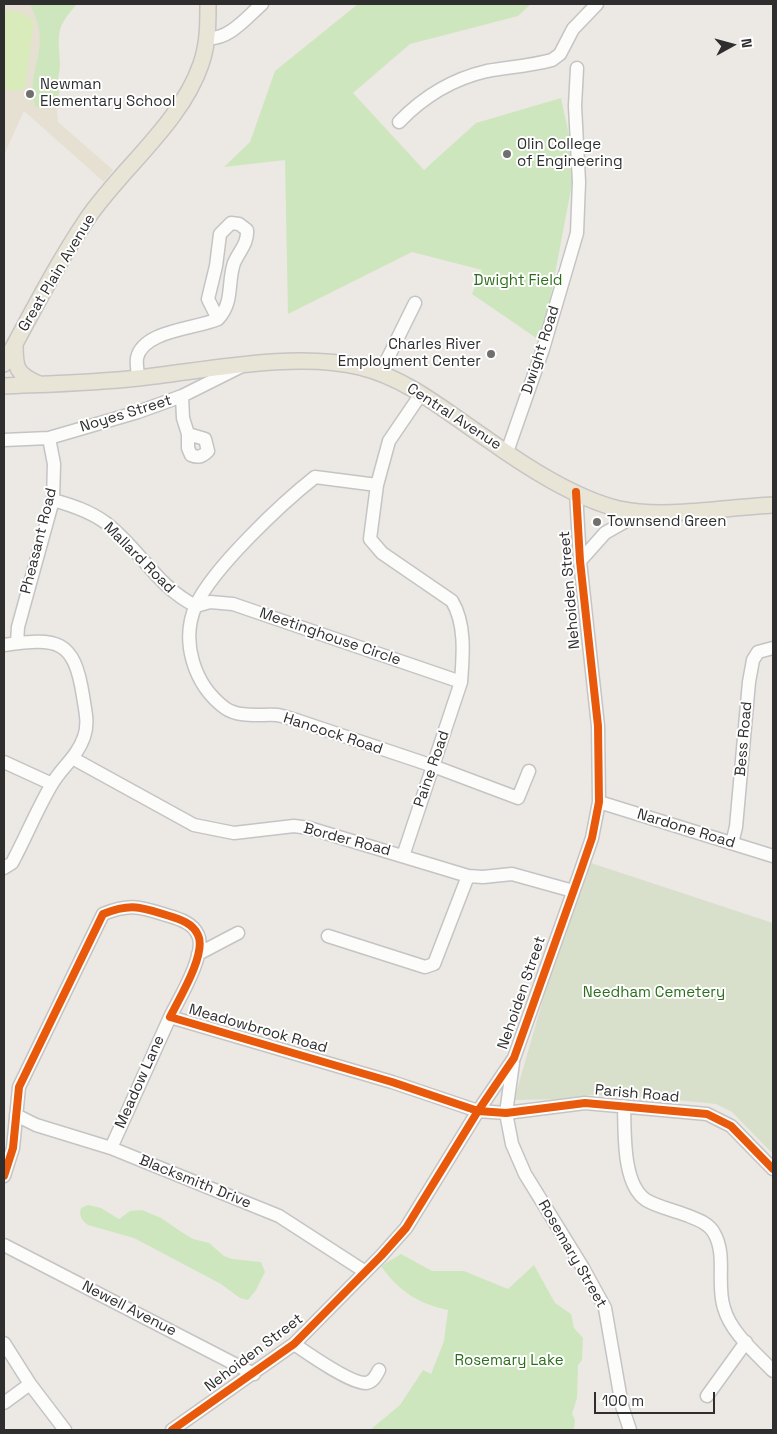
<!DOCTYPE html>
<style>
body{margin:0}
#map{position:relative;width:777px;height:1434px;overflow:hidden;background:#ece8e4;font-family:"Space Grotesk",sans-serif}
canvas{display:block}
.frame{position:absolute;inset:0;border:5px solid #2e2e2e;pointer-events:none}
.north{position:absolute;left:707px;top:20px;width:50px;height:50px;-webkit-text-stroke:4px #fff;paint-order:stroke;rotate:83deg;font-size:14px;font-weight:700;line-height:20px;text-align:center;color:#2e2e2e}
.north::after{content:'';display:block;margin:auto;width:18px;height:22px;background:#2e2e2e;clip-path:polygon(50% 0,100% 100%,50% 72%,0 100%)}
.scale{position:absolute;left:594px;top:1392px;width:121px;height:22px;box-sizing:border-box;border:2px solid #2e2e2e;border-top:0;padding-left:6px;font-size:15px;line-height:18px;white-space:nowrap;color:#2e2e2e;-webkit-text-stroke:4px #fff;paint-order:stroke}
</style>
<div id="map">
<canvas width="777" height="1434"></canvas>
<div class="frame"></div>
<div class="north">N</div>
<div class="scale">100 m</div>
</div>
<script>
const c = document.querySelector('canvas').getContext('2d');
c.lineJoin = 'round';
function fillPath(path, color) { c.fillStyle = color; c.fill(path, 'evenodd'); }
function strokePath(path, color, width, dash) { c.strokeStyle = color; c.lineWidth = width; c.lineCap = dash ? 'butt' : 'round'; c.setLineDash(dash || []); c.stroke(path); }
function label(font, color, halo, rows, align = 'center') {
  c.font = font + ' "Space Grotesk",sans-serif'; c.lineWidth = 4; c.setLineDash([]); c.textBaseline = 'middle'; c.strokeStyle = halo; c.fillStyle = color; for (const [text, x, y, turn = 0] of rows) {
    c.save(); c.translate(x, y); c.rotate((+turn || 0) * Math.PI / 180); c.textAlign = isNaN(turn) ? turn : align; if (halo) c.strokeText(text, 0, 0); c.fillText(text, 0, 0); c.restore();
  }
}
fillPath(new Path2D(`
 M4,4H47L58,122L113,170L104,182L24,111L4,155Z`), '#e6e0d3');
fillPath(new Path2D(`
 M30,4H77C71,11 62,21 60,30C56,47 63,62 58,78C63,87 58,102 50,109L36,107C25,82 44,56 39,30C38,21 33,11 30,4Z
 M358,4H531L518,16L410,44L353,93L424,170L476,123L561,98L572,149V184L542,342L472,294L482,270L412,252L288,314L285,160L224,167L250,142L275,71Z
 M88,1205L101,1208L119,1219L130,1211L142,1210L161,1218L180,1231L193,1239L209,1243L224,1256L232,1259L261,1262L265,1272L256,1290L248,1300L240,1298L221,1284L134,1238L88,1225C81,1220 79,1216 81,1208Z
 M401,1254L432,1271H464L508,1289L534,1265L555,1303L571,1314L574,1328L583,1338L582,1360L578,1365L577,1398L572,1414L575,1420L574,1430H370L400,1405L423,1370L431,1374L444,1341L448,1310C419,1304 398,1291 381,1266Z`), '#cee6be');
fillPath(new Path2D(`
 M591,863L773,923V1154L732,1112L716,1104L645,1097L590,1095L562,1099L514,1100L546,989Z`), '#d8e0cc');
fillPath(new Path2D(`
 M4,11L20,12L34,20L25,88L18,91L4,89Z`), '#d9eabb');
const minor = new Path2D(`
 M207,38C229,40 246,18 262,4
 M399,122C423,97 452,79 487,71C509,67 530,66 552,60L560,54L573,29L597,4
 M380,374L415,303
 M138,378C138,372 136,364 137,358C143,330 196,329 218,319L208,299L216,266L220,234L231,223L239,224L247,230C248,244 239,251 234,263C227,284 234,302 218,319
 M421,394L389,441L377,485L315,477C282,503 213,568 196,605C180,641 194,685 225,708C239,718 261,714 277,715C284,716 292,719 299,721L433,766L518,798L529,771
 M182,396L183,418L188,434L205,439L208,451C202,457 198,458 191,455L188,448V434
 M4,440L49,438L138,412L182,396L240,367
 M507,452L543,349L577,233L579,182L575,106L577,68
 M53,500C71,505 90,511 106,523C139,548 157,587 196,606
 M580,561L605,533L642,512
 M196,606L210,602L233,604L461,682C463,656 466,624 452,601L382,553L370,539L377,485
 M17,643L18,627L53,500L54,464L49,438
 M4,645C57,638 74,638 83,696C85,710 89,723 84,737C77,757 62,767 52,784C37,809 26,837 12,863L4,868
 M74,759L194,825L234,833L294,826L309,828L468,876L483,877L512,874L573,891
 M4,762L52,784
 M599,802L773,856
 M732,843L736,827L749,682L753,660L758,652L773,648
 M403,856L461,682
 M328,936L425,967L434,964L468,876
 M198,954L238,933
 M513,1063L506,1113L512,1144L525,1174L583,1268L605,1308L622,1406L630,1430
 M624,1106C625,1132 622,1184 646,1200C658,1207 673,1210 686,1215C696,1219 709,1223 714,1233C727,1255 716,1284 724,1308C731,1333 756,1353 773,1371
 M16,1115L36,1125L111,1148L279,1216L364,1271
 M111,1148L170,1017
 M4,1176L13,1148L19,1087L103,914C128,904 138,906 163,914C175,918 192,921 198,935C207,953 179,999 170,1017L392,1082L478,1111L506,1113L585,1103L707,1114L731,1126L773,1169
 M4,1245L254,1374
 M4,1343L30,1384L65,1430
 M294,1344C307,1353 351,1384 366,1383C373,1382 376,1376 379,1370
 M707,1396L746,1342
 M4,1403L30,1384
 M172,1430L294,1344L381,1256L406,1228L478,1111L514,1058L581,870L592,838L599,802L598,726L580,561L576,492`);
const major = new Path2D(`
 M15,344C15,368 16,374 39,384
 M4,364C31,315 56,265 87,219C122,168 181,123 201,64C208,44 208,24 208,4
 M4,386C48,384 93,383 138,378C204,371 295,351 360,367C409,379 446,412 487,439C525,466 574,498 619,509C664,519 727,507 773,505`);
strokePath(minor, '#c5c4c5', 15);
strokePath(major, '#c6c5c4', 18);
strokePath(minor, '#fcfcfb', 12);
strokePath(major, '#e8e4d6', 15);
strokePath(new Path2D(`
 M4,1176L13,1148L19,1087L103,914C128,904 138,906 163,914C175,918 192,921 198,935C207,953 179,999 170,1017L392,1082L478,1111L506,1113L585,1103L707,1114L731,1126L773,1169
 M172,1430L294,1344L381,1256L406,1228L478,1111L514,1058L581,870L592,838L599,802L598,726L580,561L576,492`), '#e8590c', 8);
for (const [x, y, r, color] of [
 [30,94,5,"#706f6e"],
 [507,154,5,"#706f6e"],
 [491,354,5,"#706f6e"],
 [597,522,5,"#706f6e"]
]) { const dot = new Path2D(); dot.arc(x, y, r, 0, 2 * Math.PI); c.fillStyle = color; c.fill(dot); strokePath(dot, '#fff', 2); }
label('15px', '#2e2e2e', '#fff', [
 ["Newman",40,85],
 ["Elementary School",40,102],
 ["Olin College",517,145],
 ["of Engineering",517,162],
 ["Charles River",481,345,"right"],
 ["Employment Center",481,362,"right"],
 ["Townsend Green",607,522]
], 'left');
label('15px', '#2e2e2e', '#fff', [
 ["Great Plain Avenue",57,273,-59],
 ["Dwight Road",541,350,-72],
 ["Noyes Street",126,414,-17],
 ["Central Avenue",454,417,33],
 ["Pheasant Road",39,541,-76],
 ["Mallard Road",139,558,45],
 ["Nehoiden Street",570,590,-95],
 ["Meetinghouse Circle",330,637,19],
 ["Hancock Road",333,734,18],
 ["Bess Road",744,739,-85],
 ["Paine Road",432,769,-71],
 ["Nardone Road",686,829,17],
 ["Border Road",347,840,15],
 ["Nehoiden Street",522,993,-71],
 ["Meadowbrook Road",258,1029,16],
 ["Meadow Lane",140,1082,-66],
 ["Parish Road",637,1094,5],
 ["Blacksmith Drive",195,1182,22],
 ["Rosemary Street",572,1254,60],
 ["Newell Avenue",129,1309,27],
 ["Nehoiden Street",254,1353,-37]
]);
label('15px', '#2c6e1b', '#fff', [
 ["Dwight Field",518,281],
 ["Needham Cemetery",654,993],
 ["Rosemary Lake",509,1361]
]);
</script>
